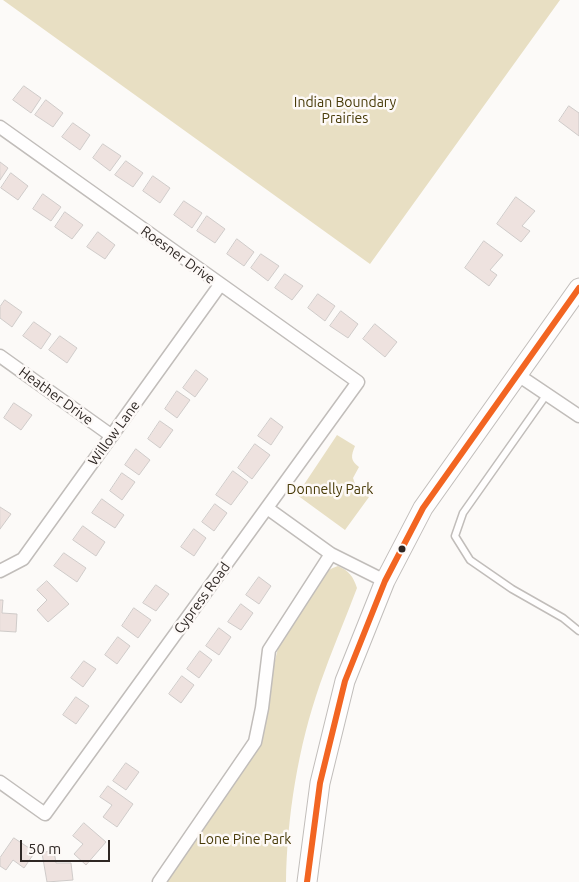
<!DOCTYPE html>
<style>
body{margin:0}
#map{position:relative;width:579px;height:882px;overflow:hidden;background:#fcfaf8;font-family:Ubuntu,sans-serif}
canvas{display:block}
.scale{position:absolute;left:20px;top:840px;width:90px;height:22px;box-sizing:border-box;border:2px solid #2e2724;border-top:0;padding-left:6px;font-size:15px;line-height:18px;white-space:nowrap;color:#2e2724;-webkit-text-stroke:4px #fdf9f7;paint-order:stroke}
</style>
<div id="map">
<canvas width="579" height="882"></canvas>
<div class="scale">50 m</div>
</div>
<script>
const c = document.querySelector('canvas').getContext('2d');
c.lineJoin = 'round';
function fillPath(path, color) { c.fillStyle = color; c.fill(path, 'evenodd'); }
function strokePath(path, color, width, dash) { c.strokeStyle = color; c.lineWidth = width; c.lineCap = dash ? 'butt' : 'round'; c.setLineDash(dash || []); c.stroke(path); }
function label(font, color, halo, rows, align = 'center') {
  c.font = font + ' Ubuntu,sans-serif'; c.lineWidth = 5; c.setLineDash([]); c.textBaseline = 'middle'; c.strokeStyle = halo; c.fillStyle = color; for (const [text, x, y, turn = 0] of rows) {
    c.save(); c.translate(x, y); c.rotate((+turn || 0) * Math.PI / 180); c.textAlign = isNaN(turn) ? turn : align; if (halo) c.strokeText(text, 0, 0); c.fillText(text, 0, 0); c.restore();
  }
}
fillPath(new Path2D(`
 M3,0H560L370,264Z
 M337,435L355,446C351,456 350,460 359,467L353,478L356,487L369,497L345,530L297,495Z
 M338,566C349,571 353,576 357,588C345,620 331,652 320,684C298,747 287,816 286,882H163L260,742C270,712 269,681 277,652C283,630 297,613 309,595C316,583 323,570 338,566Z`), '#e8dfc3');
const building = new Path2D(`
 M24,86L41,98L31,113L13,100Z
 M46,100L63,113L53,127L35,115Z
 M569,106L579,113V136L559,121Z
 M73,123L90,135L80,150L62,137Z
 M103,144L121,156L110,171L93,158Z
 M126,161L143,173L133,187L115,175Z
 M0,162L8,168L0,180Z
 M11,173L28,186L18,200L1,188Z
 M153,176L170,188L160,203L143,191Z
 M43,194L61,207L51,221L33,209Z
 M516,197L535,211L522,226L530,231L521,242L497,224Z
 M184,201L202,213L192,228L174,215Z
 M65,212L83,225L72,239L55,227Z
 M207,216L225,229L215,243L197,231Z
 M98,232L115,245L105,259L87,247Z
 M237,239L254,252L244,266L227,254Z
 M484,241L503,255L490,270L497,275L489,286L465,268Z
 M261,254L279,266L268,281L251,268Z
 M285,274L303,286L292,300L275,288Z
 M318,294L335,306L325,321L308,308Z
 M5,300L22,312L12,327L0,318V307Z
 M341,311L358,324L348,338L330,326Z
 M34,322L51,334L41,349L23,336Z
 M375,324L397,342L385,357L363,339Z
 M60,336L77,348L67,363L49,350Z
 M196,370L208,379L195,397L183,388Z
 M177,391L190,400L177,418L165,409Z
 M14,403L32,415L21,430L4,418Z
 M271,418L283,427L271,445L258,436Z
 M160,421L173,430L160,448L148,439Z
 M255,444L270,455L252,479L238,468Z
 M136,449L150,460L139,475L125,465Z
 M233,471L248,482L231,505L216,495Z
 M122,473L135,482L122,500L110,491Z
 M102,499L124,515L115,528L92,513Z
 M215,504L227,513L214,531L202,522Z
 M0,507L11,514L0,529Z
 M83,526L105,542L96,556L73,540Z
 M194,529L206,538L194,556L181,547Z
 M64,553L86,568L77,582L54,566Z
 M259,577L271,586L259,604L246,595Z
 M47,581L69,604L48,622L37,610L47,600L37,590Z
 M156,585L169,594L156,611L143,603Z
 M0,600H3L2,613L17,614L16,632L0,631Z
 M241,604L253,613L241,630L228,622Z
 M134,608L151,620L138,638L122,626Z
 M219,628L231,637L219,655L206,646Z
 M118,637L130,646L117,664L105,655Z
 M200,651L212,660L199,678L187,669Z
 M84,661L96,669L83,687L71,678Z
 M182,676L194,685L181,703L169,694Z
 M76,697L89,706L76,724L63,715Z
 M126,763L139,772L126,790L113,781Z
 M108,786L133,804L117,827L103,817L112,805L100,797Z
 M84,823L106,842L86,865L74,854L83,844L73,836Z
 M14,838L35,852L24,868L13,860L6,870L0,866V858Z
 M54,851L56,863H71L73,880L47,882L42,853Z`);
fillPath(building, '#eee2df');
strokePath(building, '#cfcbc9', 1);
const service = new Path2D(`
 M547,394L463,513L455,536L470,560L512,589L563,618L579,631`);
const minor = new Path2D(`
 M0,127L358,382L45,814L0,782
 M0,356L112,436
 M518,375L579,416
 M267,508L331,554L385,581
 M0,571L23,559L220,285
 M159,882L255,742L262,708L269,650L331,554`);
const secondary = new Path2D(`
 M307,882L320,783L345,681L385,581L423,508L579,288`);
strokePath(service, '#c1bdba', 9);
strokePath(minor, '#c1bdba', 15);
strokePath(secondary, '#c1bdba', 21);
strokePath(service, '#fffefe', 6);
strokePath(minor, '#fffefe', 12);
strokePath(secondary, '#fffefe', 19);
strokePath(new Path2D(`
 M307,882L320,783L345,681L385,581L423,508L579,288`), '#f26522', 6);
for (const [x, y, r, color] of [
 [402,549,4.5,"#2e2724"]
]) { const dot = new Path2D(); dot.arc(x, y, r, 0, 2 * Math.PI); c.fillStyle = color; c.fill(dot); strokePath(dot, '#fdf9f7', 2); }
label('14px', '#473a07', '#fdf9f7', [
 ["Indian Boundary",345,102],
 ["Prairies",345,118],
 ["Donnelly Park",330,489],
 ["Lone Pine Park",245,839]
]);
label('14px', '#2e2724', '#fdf9f7', [
 ["Roesner Drive",178,255,36],
 ["Heather Drive",56,396,36],
 ["Willow Lane",114,433,-54],
 ["Cypress Road",202,598,-54]
]);
</script>
